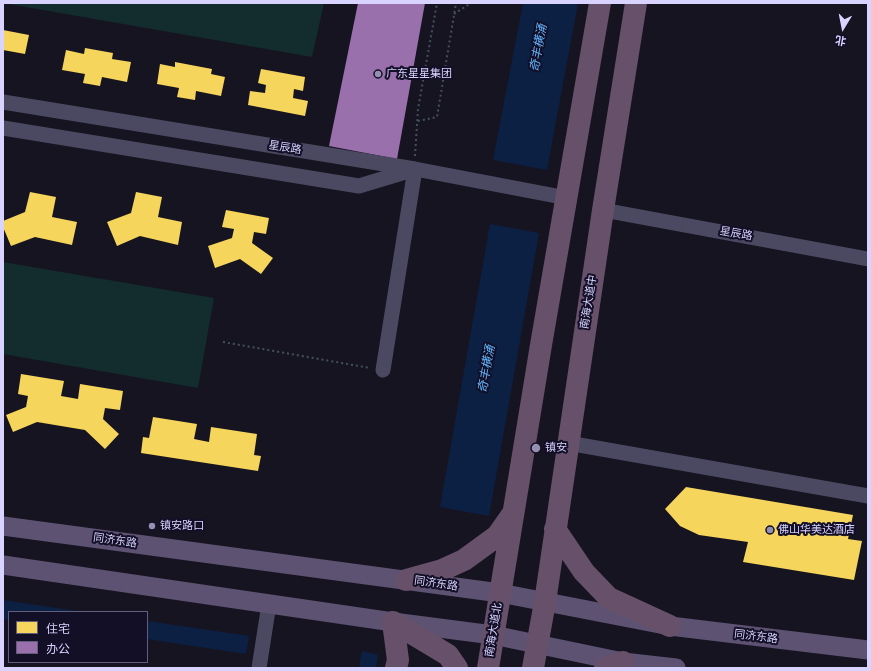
<!DOCTYPE html>
<meta charset="utf-8">
<style>
body{margin:0}
#map{position:relative;width:871px;height:671px;overflow:hidden;background:#161421;font-family:"Varela Round","Noto Sans SC",sans-serif}
canvas{display:block}
.frame{position:absolute;inset:0;border:4px solid #d8d3ff;pointer-events:none}
.legend{position:absolute;left:8px;top:611px;width:140px;height:52px;box-sizing:border-box;background:#130f26;border:1px solid #625d7d;margin:0;padding:5px 7px;list-style:none;font-size:12px;color:#d8d3ff}
.legend li{display:flex;align-items:center;gap:8px;height:20px}
.legend b{width:20px;border:1px solid #625d7d}
.north{position:absolute;left:823px;top:8px;width:40px;height:40px;-webkit-text-stroke:3px #130f26;paint-order:stroke;rotate:190deg;font-size:11px;font-weight:700;line-height:16px;text-align:center;color:#d8d3ff}
.north::after{content:'';display:block;margin:auto;width:14px;height:18px;background:#d8d3ff;clip-path:polygon(50% 0,100% 100%,50% 72%,0 100%)}
</style>
<div id="map">
<canvas width="871" height="671"></canvas>
<div class="frame"></div>
<ul class="legend">
<li><b style="height:11px;background:#f6d55c"></b>住宅</li>
<li><b style="height:11px;background:#9970ab"></b>办公</li>
</ul>
<div class="north">北</div>
</div>
<script>
const c = document.querySelector('canvas').getContext('2d');
c.lineJoin = 'round';
function fillPath(path, color) { c.fillStyle = color; c.fill(path, 'evenodd'); }
function strokePath(path, color, width, dash) { c.strokeStyle = color; c.lineWidth = width; c.lineCap = dash ? 'butt' : 'round'; c.setLineDash(dash || []); c.stroke(path); }
function label(font, color, halo, rows, align = 'center') {
  c.font = font + ' "Varela Round","Noto Sans SC",sans-serif'; c.lineWidth = 4; c.setLineDash([]); c.textBaseline = 'middle'; c.strokeStyle = halo; c.fillStyle = color; for (const [text, x, y, turn = 0] of rows) {
    c.save(); c.translate(x, y); c.rotate((+turn || 0) * Math.PI / 180); c.textAlign = isNaN(turn) ? turn : align; if (halo) c.strokeText(text, 0, 0); c.fillText(text, 0, 0); c.restore();
  }
}
fillPath(new Path2D(`
 M3,3H324L312,57Z
 M3,262L214,298L198,388L3,354Z`), '#132c2d');
fillPath(new Path2D(`
 M523,3H578L547,170L493,160Z
 M490,224L539,233L489,516L440,507Z
 M3,600L84,612H9V620L3,619Z
 M147,621L249,636L246,654L147,639Z
 M362,651L378,655L376,668H359Z`), '#0c2044');
fillPath(new Path2D(`
 M3,30L29,35L25,54L3,50Z
 M85,48L113,53L112,59L131,62L127,82L102,77L100,86L83,83L85,74L62,70L66,50L84,54Z
 M175,62L212,69L211,74L225,77L221,96L196,91L195,100L177,97L179,88L157,84L160,64L175,67Z
 M261,69L305,77L303,91L294,89L293,98L308,101L305,116L248,105L250,91L265,93L266,85L258,83Z
 M30,192L56,197L52,217L77,222L72,245L35,237L11,246L3,227V221L25,212Z
 M136,192L162,197L158,217L182,222L178,245L140,236L117,246L107,222L131,213Z
 M226,210L269,218L266,234L254,232L252,243L273,258L261,274L240,259L215,268L208,246L232,238L234,229L222,227Z
 M21,374L64,381L61,396L78,399L80,384L123,391L120,410L105,408L103,419L119,434L105,449L85,430L37,422L13,432L6,415L26,407L28,396L18,394Z
 M153,417L197,424L194,439L209,442L211,427L257,434L254,455L261,456L258,471L141,453L143,437L149,438Z
 M686,487L853,515L848,539L862,541L854,580L743,562L748,542L699,535L680,526L665,509Z`), '#f6d55c');
fillPath(new Path2D(`
 M358,3H425L397,159L329,146Z`), '#9970ab');
strokePath(new Path2D(`
 M454,14L471,3
 M418,121L437,117L456,3
 M415,156L418,109L437,3
 M223,342L370,368`), '#44505f', 2, [2, 3]);
strokePath(new Path2D(`
 M3,102L415,169L567,198
 M3,128L359,186L412,170
 M603,210L868,259
 M383,370L415,169
 M568,443L868,496
 M259,668L269,604`), '#4a4961', 15);
strokePath(new Path2D(`
 M3,526L500,593L670,626L868,650
 M3,565L393,622L493,635L623,662L676,668`), '#5e5273', 19);
strokePath(new Path2D(`
 M555,529L584,572L609,598L670,626
 M406,580L442,570L464,560L497,536L511,516
 M393,622L448,655L457,668
 M393,622L398,660L396,668
 M488,668L541,345L600,3
 M533,668L545,602L603,210L636,3
 M605,668L623,662`), '#67506a', 22);
for (const [x, y, r, color] of [
 [378,74,4,"#9490b1"],
 [536,448,5,"#9490b1"],
 [152,526,4,"#9490b1"],
 [770,530,4,"#9490b1"]
]) { const dot = new Path2D(); dot.arc(x, y, r, 0, 2 * Math.PI); c.fillStyle = color; c.fill(dot); strokePath(dot, '#130f26', 1.5); }
label('11px', '#d8d3ff', '#130f26', [
 ["广东星星集团",386,74],
 ["镇安",545,448],
 ["镇安路口",160,526],
 ["佛山华美达酒店",778,530]
], 'left');
label('11px', '#d8d3ff', '#130f26', [
 ["星辰路",285,148,9],
 ["星辰路",736,234,10],
 ["南海大道中",589,302,-81],
 ["同济东路",115,541,8],
 ["同济东路",436,584,8],
 ["南海大道北",494,630,-81],
 ["同济东路",756,637,7]
]);
label('italic 12px', '#61b5ff', '#130f26', [
 ["奇丰横涌",539,48,-80],
 ["奇丰横涌",487,369,-80]
]);
</script>
